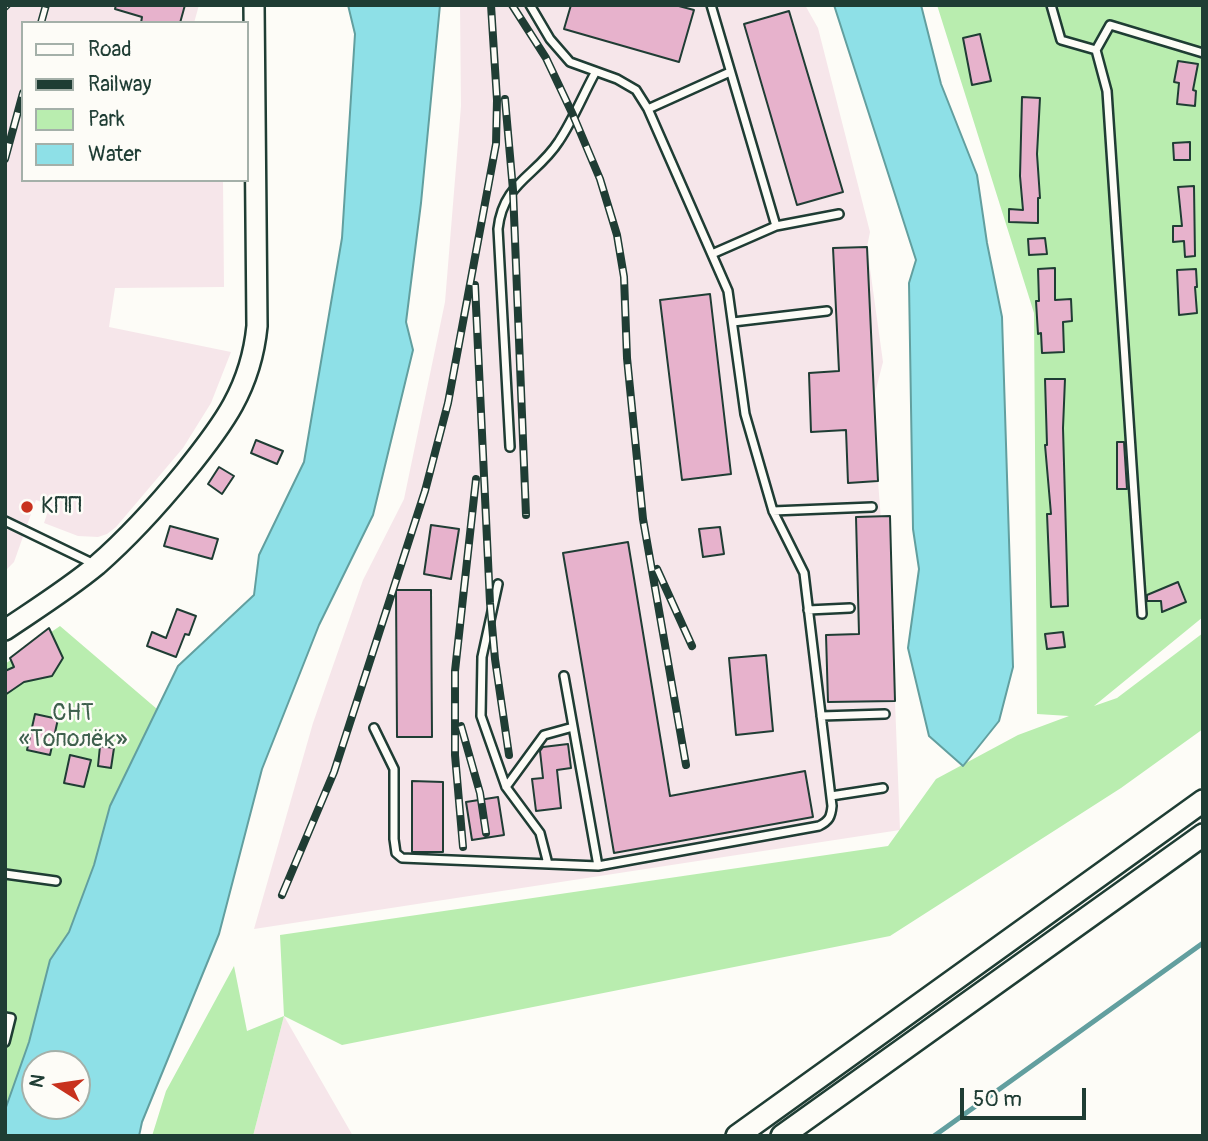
<!DOCTYPE html>
<meta charset="utf-8">
<style>
body{margin:0}
#map{position:relative;width:1208px;height:1141px;overflow:hidden;background:#fdfcf7;font-family:Pangolin,sans-serif}
canvas{display:block}
.frame{position:absolute;inset:0;border:7px solid #1f3d34;pointer-events:none}
.legend{position:absolute;left:21px;top:21px;width:228px;height:161px;box-sizing:border-box;background:#fdfcf7;border:2px solid #a4b0a9;margin:0;padding:9px 12px;list-style:none;font-size:21px;color:#1f3d34}
.legend li{display:flex;align-items:center;gap:14px;height:35px}
.legend b{width:35px;border:2px solid #a4b0a9}
.north{position:absolute;left:21px;top:1050px;width:70px;height:70px;box-sizing:border-box;background:#fdfcf7;border:2px solid #a4b0a9;border-radius:50%;rotate:282deg;font-size:19px;font-weight:700;line-height:28px;text-align:center;color:#1f3d34}
.north::after{content:'';display:block;margin:auto;width:24px;height:32px;background:#c8321e;clip-path:polygon(50% 0,100% 100%,50% 72%,0 100%)}
.scale{position:absolute;left:960px;top:1088px;width:126px;height:32px;box-sizing:border-box;border:4px solid #1f3d34;border-top:0;padding-left:9px;font-size:21px;line-height:24px;white-space:nowrap;color:#1f3d34;-webkit-text-stroke:5px #fdfcf7;paint-order:stroke}
</style>
<div id="map">
<canvas width="1208" height="1141"></canvas>
<div class="frame"></div>
<ul class="legend">
<li><b style="height:9px;background:#fdfcf7"></b>Road</li>
<li><b style="height:9px;background:#1f3d34"></b>Railway</li>
<li><b style="height:19px;background:#b9edaf"></b>Park</li>
<li><b style="height:19px;background:#8ee0e7"></b>Water</li>
</ul>
<div class="north">N</div>
<div class="scale">50 m</div>
</div>
<script>
const c = document.querySelector('canvas').getContext('2d');
c.lineJoin = 'round';
function fillPath(path, color) { c.fillStyle = color; c.fill(path, 'evenodd'); }
function strokePath(path, color, width, dash) { c.strokeStyle = color; c.lineWidth = width; c.lineCap = dash ? 'butt' : 'round'; c.setLineDash(dash || []); c.stroke(path); }
function label(font, color, halo, rows, align = 'center') {
  c.font = font + ' Pangolin,sans-serif'; c.lineWidth = 5; c.setLineDash([]); c.textBaseline = 'middle'; c.strokeStyle = halo; c.fillStyle = color; for (const [text, x, y, turn = 0] of rows) {
    c.save(); c.translate(x, y); c.rotate((+turn || 0) * Math.PI / 180); c.textAlign = isNaN(turn) ? turn : align; if (halo) c.strokeText(text, 0, 0); c.fillText(text, 0, 0); c.restore();
  }
}
fillPath(new Path2D(`
 M5,5H199L194,23H23V180H223L224,287L115,288L109,327L231,352L211,403L183,448L116,527L107,534L98,537L78,536L44,523L50,505L36,500L14,562L5,571Z
 M460,5H805L818,28L870,232L867,247L883,362L874,397L878,481L895,701L900,830L254,929L313,723L363,580L404,499L445,302L461,106Z
 M284,1016L353,1136H253Z`), '#f6e6ea');
fillPath(new Path2D(`
 M937,5H1203V617L1094,706L1117,698L1203,633V729L1121,788L890,936L342,1045L284,1016L253,1136H152L166,1091L234,966L247,1031L284,1016L280,935L888,846L936,779L1018,735L1069,716L1037,714L1034,313Z
 M60,626L157,709L110,806L94,865L69,932L50,960L29,1042L5,1110V664Z`), '#b9edaf');
const water = new Path2D(`
 M348,5H440L421,203L406,322L413,350L373,515L319,625L262,769L219,934L142,1122L139,1136H5V1110L29,1042L50,960L69,932L94,865L110,806L178,666L254,595L259,555L304,462L342,238L355,34ZM35,1064H77V1106H35Z
 M834,5H921L941,84L977,175L987,243L1002,317L1013,667L999,721L963,766L929,736L908,648L919,569L913,529L909,283L916,260Z`);
fillPath(water, '#8ee0e7');
strokePath(water, '#629f9f', 2);
strokePath(new Path2D(`
 M934,1136L1203,943`), '#629f9f', 5);
const building = new Path2D(`
 M116,5H185L180,23H141L142,17L115,9Z
 M571,5H675L694,10L679,62L564,29Z
 M789,11L843,192L797,205L744,24Z
 M980,34L991,81L972,85L963,38Z
 M1178,61L1198,64L1193,90L1196,91L1195,106L1177,104L1179,83L1174,82Z
 M1022,97L1040,98L1037,154L1040,198H1038V223L1009,222V209L1023,210L1020,176Z
 M1190,142V160H1174L1173,143Z
 M1194,186L1195,256L1185,257L1184,241L1173,242V226H1182L1178,187Z
 M1045,238L1047,254L1029,255L1028,239Z
 M867,247L878,481L848,483L846,430L811,432L809,373L839,371L833,248Z
 M1055,268V300L1071,299L1072,321L1063,322L1064,352L1042,353L1041,333L1038,334L1036,301H1039L1038,269Z
 M1196,269L1197,287H1195L1197,313L1179,315L1177,270Z
 M710,294L731,474L682,480L660,300Z
 M1045,379H1065L1063,428L1068,606L1051,607L1047,514H1051L1045,445H1047Z
 M256,440L283,451L277,464L251,453Z
 M1117,442H1124L1127,489H1117Z
 M219,467L234,476L222,494L208,484Z
 M890,516L895,701L828,702L826,635L859,634L856,517Z
 M431,525L459,529L451,579L424,574Z
 M170,526L218,539L212,559L164,546Z
 M720,527L724,554L703,557L699,529Z
 M628,542L670,796L805,771L813,817L614,853L563,553Z
 M1178,582L1186,602L1162,612L1161,601H1147V595Z
 M396,590H431L432,737H397Z
 M177,609L196,616L189,635L185,634L176,657L147,646L152,632L166,638Z
 M49,628L63,658L52,676L24,682L5,695V671L14,667L10,658Z
 M1063,632L1065,647L1047,649L1045,634Z
 M766,655L773,731L736,735L729,658Z
 M35,714L58,719L50,755L27,750Z
 M568,744L571,768L557,770L561,808L536,811L532,779L543,778L540,751L543,747Z
 M100,746L114,748L111,768L98,766Z
 M70,755L91,760L84,787L64,783Z
 M412,781L443,782V852H412Z
 M498,797L504,835L472,840L466,802Z`);
fillPath(building, '#e7b2cc');
strokePath(building, '#1f3d34', 2);
const lane = new Path2D(`
 M711,5L776,226
 M1051,5L1061,40L1096,50
 M648,109L730,72
 M712,254L776,226L839,214
 M733,322L827,311
 M510,447L498,229C503,182 537,176 559,141C573,120 583,95 595,73
 M773,511L872,507
 M5,521L96,565
 M498,584L482,657L481,716L506,787L540,833L548,864
 M808,610L850,608
 M1142,614L1107,91L1096,50L1110,25L1203,53
 M564,676L598,866
 M821,716L885,714
 M374,728L394,769V839L396,853L402,858L598,866L819,826C829,821 831,817 832,806L804,573L773,511L745,414L728,291L648,109L636,90L617,79L570,62L550,39L530,5
 M506,787L544,735L573,727
 M831,796L883,788
 M5,874L56,881
 M5,1017L11,1018L5,1042`);
const secondary = new Path2D(`
 M5,630C36,609 68,589 97,565C129,537 158,505 185,472C223,425 251,388 257,326L254,5`);
const primary = new Path2D(`
 M737,1136L1203,801
 M782,1136L1203,835`);
strokePath(lane, '#1f3d34', 12);
strokePath(secondary, '#1f3d34', 24);
strokePath(primary, '#1f3d34', 26);
strokePath(lane, '#fdfcf7', 7);
strokePath(secondary, '#fdfcf7', 19);
strokePath(primary, '#fdfcf7', 21);
const rail = new Path2D(`
 M512,5L546,58L573,115L600,179L617,235L624,277L627,358L643,519L686,765
 M5,7L7,5
 M41,23L46,5
 M505,99L513,190L526,515
 M5,159L23,93
 M475,285L490,603L495,659L509,755
 M657,569L692,646
 M461,726L480,793L486,833
 M463,847L455,755V671L476,479
 M282,895L334,772L425,491L448,403L496,144L497,100L491,5`);
strokePath(rail, '#1f3d34', 8);
strokePath(rail, '#fdfcf7', 5, [16]);
for (const [x, y, r, color] of [
 [27,507,7,"#c8321e"]
]) { const dot = new Path2D(); dot.arc(x, y, r, 0, 2 * Math.PI); c.fillStyle = color; c.fill(dot); strokePath(dot, '#fdfcf7', 2.5); }
label('23px', '#1f3d34', '#fdfcf7', [
 ["КПП",41,507]
], 'left');
label('23px', '#3e604d', '#fdfcf7', [
 ["СНТ",73,714],
 ["«Тополёк»",73,740]
]);
</script>
